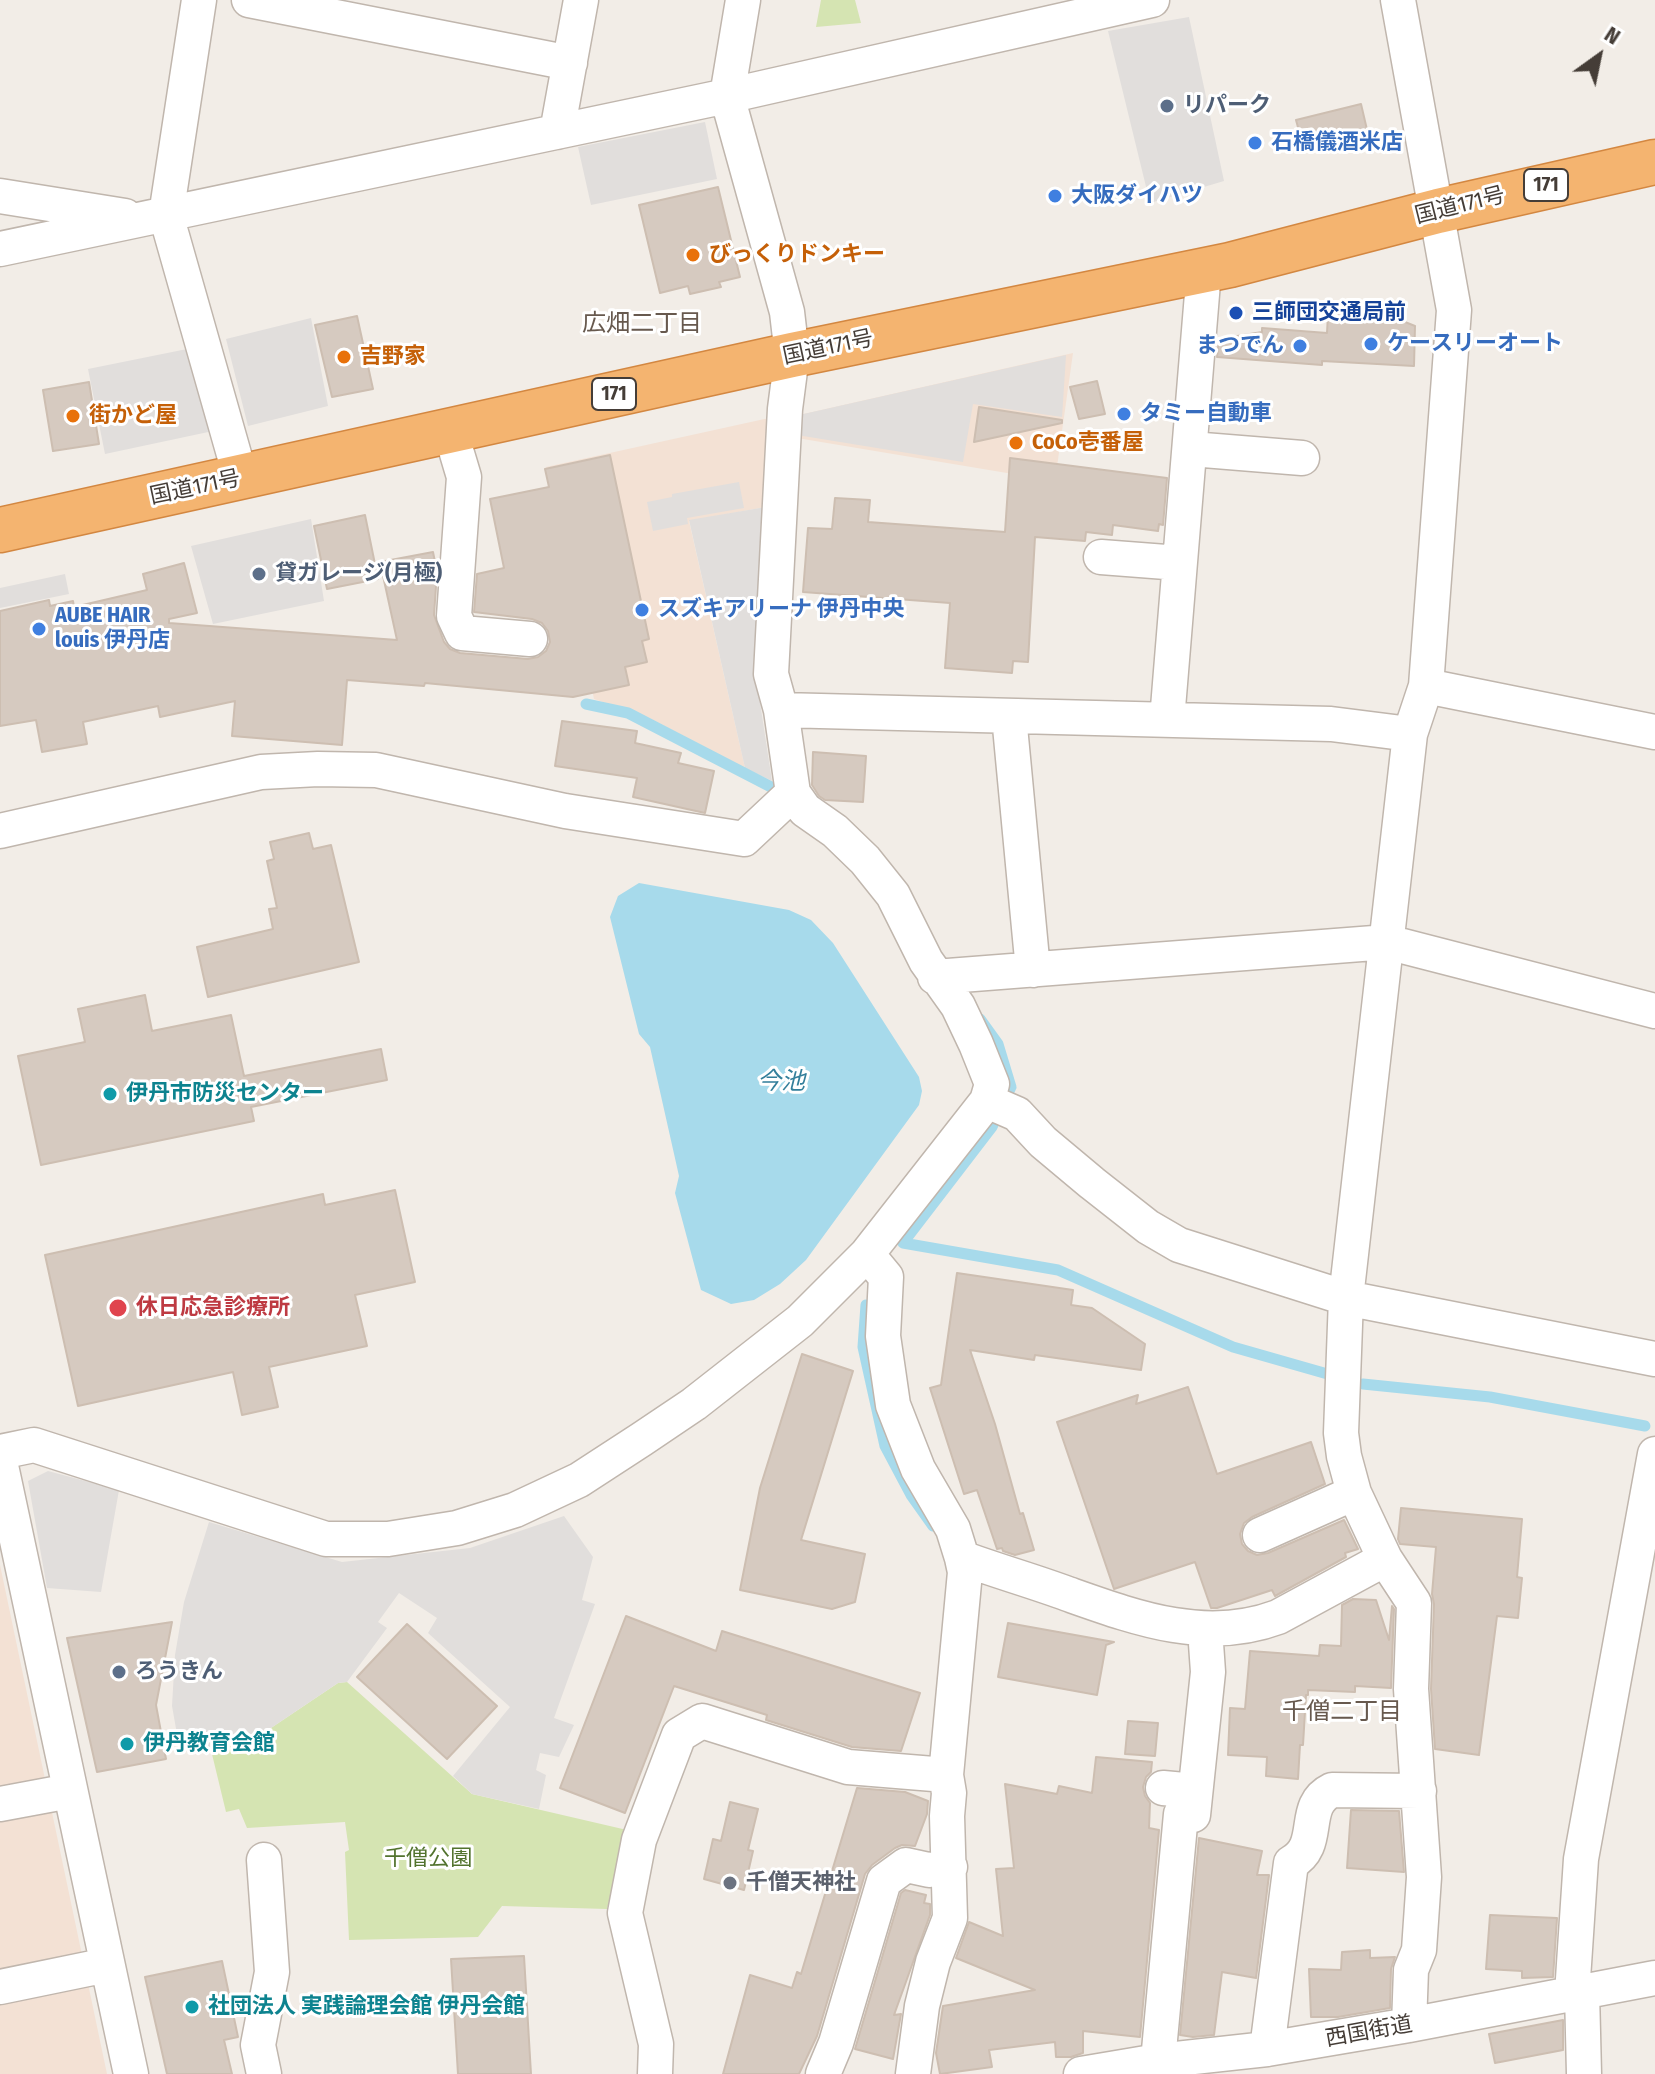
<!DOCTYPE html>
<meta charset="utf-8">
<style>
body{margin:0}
#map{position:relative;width:1655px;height:2074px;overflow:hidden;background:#f2ede7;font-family:"Fira Sans Condensed",sans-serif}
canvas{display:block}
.north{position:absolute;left:1559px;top:16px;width:80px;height:80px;-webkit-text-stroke:6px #fff;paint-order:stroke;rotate:33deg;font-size:22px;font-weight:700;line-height:32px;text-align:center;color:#453d37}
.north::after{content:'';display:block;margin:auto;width:28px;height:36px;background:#453d37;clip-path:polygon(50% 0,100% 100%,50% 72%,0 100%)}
</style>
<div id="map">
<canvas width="1655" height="2074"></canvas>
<div class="north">N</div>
</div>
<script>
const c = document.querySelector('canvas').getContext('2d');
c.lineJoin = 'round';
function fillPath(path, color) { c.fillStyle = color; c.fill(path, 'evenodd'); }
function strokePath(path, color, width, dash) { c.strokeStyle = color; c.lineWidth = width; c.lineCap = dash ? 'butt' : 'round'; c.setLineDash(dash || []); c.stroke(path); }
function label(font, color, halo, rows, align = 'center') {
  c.font = font + ' "Fira Sans Condensed","Noto Sans JP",sans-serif'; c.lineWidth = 6; c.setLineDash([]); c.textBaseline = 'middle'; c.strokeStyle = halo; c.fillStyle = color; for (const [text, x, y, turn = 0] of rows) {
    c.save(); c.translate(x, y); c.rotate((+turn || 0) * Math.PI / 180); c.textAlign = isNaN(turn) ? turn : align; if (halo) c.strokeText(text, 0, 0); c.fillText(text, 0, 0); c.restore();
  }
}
fillPath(new Path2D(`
 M1073,353L1055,481L797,438L799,415Z
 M769,418L766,507L689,521L745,768L649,718L594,699L546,467Z
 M0,1565L107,2074H0Z`), '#f3e1d4');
fillPath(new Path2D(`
 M821,0H855L861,23L816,27Z
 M347,1682L472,1794L627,1830L607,1909L502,1906L478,1937L349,1940L345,1852L349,1850L345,1822L247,1828L239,1809L226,1812L211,1750L268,1730L338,1683Z`), '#d5e4b2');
fillPath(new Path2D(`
 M1189,17L1224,181L1150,203L1108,31Z
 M705,122L717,179L591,205L578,147Z
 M311,318L328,406L248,426L226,339Z
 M192,348L213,431L105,454L88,369Z
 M1066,355L1062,417L973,404L963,462L797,435L799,415Z
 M739,482L744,508L687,518L688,524L653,531L647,502L672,497V494Z
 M766,507L759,696L772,781L745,768L689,520Z
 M311,519L324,601L213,624L191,546Z
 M65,574L69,594L0,608V588Z
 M48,1471L119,1490L101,1592L47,1588L28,1481Z
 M564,1516L593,1557L582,1600L595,1604L554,1718L574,1725L559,1757L540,1753L536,1770L546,1775L539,1809L472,1794L453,1776L510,1707L428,1633L437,1618L399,1593L378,1622L387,1628L347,1682L338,1683L268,1730L211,1750L180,1751L172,1706L175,1655L184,1602L209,1522L342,1562L470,1548Z`), '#e1dedc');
fillPath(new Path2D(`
 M639,883L789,910L811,920L833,943L919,1077L922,1091L919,1105L806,1260L780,1284L754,1300L731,1304L701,1290L675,1193L679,1176L650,1047L639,1034L610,917L618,896Z`), '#a7daeb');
strokePath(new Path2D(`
 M586,704L628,713L773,788
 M980,1019L998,1044L1011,1087L992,1127L903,1243L1058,1270L1233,1347L1331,1375
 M866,1305L863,1347L885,1446L911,1495L933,1526
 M1363,1384L1490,1397L1645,1426`), '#a7daeb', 11);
const building = new Path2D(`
 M1361,104L1368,134L1312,148L1302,142L1296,120Z
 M718,187L740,277L719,282L721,287L690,294L688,286L660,293L639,205Z
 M1365,306L1415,326L1414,366L1322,361V365L1217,357L1219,339L1262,332V328L1327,333L1328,314Z
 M357,316L373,389L332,397L315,325Z
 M1097,381L1105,414L1079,419L1070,387Z
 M89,382L99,444L53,451L43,390Z
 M979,407L1062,420V423L974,442Z
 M610,455L649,639L642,641L647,662L625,667L629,685L573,697L425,683L424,686L347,680L342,745L232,736L235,701L160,717L158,706L83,722L87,744L42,752L36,720L0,726V611L49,600L50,606L73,601L74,607L147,590L143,574L184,563L197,613L169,619V623L397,640L380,562L433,552L437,572L434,615L444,642L450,649L460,653L528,659L538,657L546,651L550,642L548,631L542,623L532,619L474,612L477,574L504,568L490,499L549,487L545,469Z
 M1010,458L1167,478L1163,525L1159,524L1158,531L1113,525L1112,535L1086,532L1085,541L1035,537L1028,662L1013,661L1012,673L945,668L950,603L803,592L808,528L832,529L835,498L870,500L868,522L1005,532Z
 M365,515L378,579L327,589L314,526Z
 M562,721L637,731L635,743L681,753L678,763L714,771L705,813L633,797L637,778L555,766Z
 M813,752L866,756L863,802L825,800L819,796L812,785Z
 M309,833L313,849L331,845L359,962L208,997L197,947L273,929L269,909L277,908L267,861L274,859L270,842Z
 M145,995L152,1031L231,1015L244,1076L381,1049L387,1080L251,1107L254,1121L41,1165L18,1056L85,1042L78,1009Z
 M395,1190L415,1282L355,1295L367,1346L269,1367L278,1407L242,1415L233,1372L78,1406L45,1255L323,1194L325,1205Z
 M957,1273L1073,1290L1071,1305L1092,1308L1145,1344L1141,1370L1035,1355L1034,1360L970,1350L995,1424L1020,1514L1023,1513L1034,1550L1015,1555L1003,1551L1002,1548L997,1549L977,1490L964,1494L930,1388L941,1385Z
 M802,1354L853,1371L801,1540L865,1554L855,1602L832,1609L740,1590L760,1488Z
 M1188,1387L1217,1474L1311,1442L1325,1484L1252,1517L1244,1523L1240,1534L1242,1544L1248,1551L1257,1555L1268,1553L1344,1520L1358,1549L1345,1553L1346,1557L1275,1596L1272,1590L1217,1608H1211L1195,1562L1114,1589L1057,1422L1138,1395L1136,1404Z
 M1401,1508L1522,1519L1517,1577L1522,1578L1518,1618L1497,1616L1479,1755L1435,1749L1431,1689L1434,1604L1432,1594L1436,1547L1400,1544L1398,1539Z
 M1353,1599L1376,1600L1389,1640L1392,1606L1394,1609L1391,1688L1355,1686V1692L1308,1690V1695H1306L1303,1745H1300L1298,1779L1266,1776L1267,1757L1228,1755L1230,1708L1245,1709L1250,1651L1319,1656L1320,1645L1341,1646L1342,1605Z
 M626,1616L716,1651L722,1631L920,1693L901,1751L852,1747L766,1720L767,1715L674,1686L625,1813L560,1788Z
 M172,1622L156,1705L166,1759L97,1772L67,1638Z
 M1008,1623L1114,1642L1106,1645L1097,1695L998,1677Z
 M407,1624L497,1706L447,1759L357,1677Z
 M1128,1721L1158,1723L1155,1756L1125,1754Z
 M1096,1757L1152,1762L1151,1772L1146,1777L1143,1787L1145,1796L1150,1803L1149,1828L1159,1830L1140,2037L1083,2031V2053L1071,2057H1056L1055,2042L989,2050L992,2067L940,2074L936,2053L943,2006L1035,1990L956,1958L969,1922L1003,1936L996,1869L1014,1868L1005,1784L1057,1794L1059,1786L1092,1793Z
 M857,1788L905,1792L928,1801L927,1814L915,1846L902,1845L895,1848L872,1865L865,1874L817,2036L799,2074H723L750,1975L792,1988L797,1972L801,1974Z
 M730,1802L758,1809L748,1850L753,1851L744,1890L704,1879L713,1839L721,1841Z
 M1351,1810L1399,1811L1404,1872L1347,1868Z
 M1199,1838L1262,1851L1257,1875H1269L1256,1978L1222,1972L1214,2035L1193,2037L1180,2035Z
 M905,1890L926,1895L924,1903L930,1904V1915L894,2015L901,2014L893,2059L855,2049L901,1893Z
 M1490,1915L1557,1918L1553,1977L1522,1978V1971L1486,1969Z
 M1370,1950V1958L1395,1957L1391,1969L1390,2008L1338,2017H1311L1309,1969L1341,1970L1342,1952Z
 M524,1956L531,2074H458L451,1959Z
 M222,1961L238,2037L224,2040L232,2074H167L145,1977Z
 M1563,2020V2050L1495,2063L1489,2034Z`);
fillPath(building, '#d6cac0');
strokePath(building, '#cdbeb1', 2);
const minor = new Path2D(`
 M199,0L166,215L241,479
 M249,0L570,63
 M1398,0L1454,310L1426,686L1410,734L1346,1298L1341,1433L1344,1456L1354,1493L1385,1559L1414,1603L1411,1689L1424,1877L1419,1950L1411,1970L1409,2025
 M557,132L581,0
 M0,196L125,216
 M0,249L727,96L1152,0
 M450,430L464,477L454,616L462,633L530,639
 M1191,449L1302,458
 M1101,557L1179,563
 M1426,686L1655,732
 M781,710L1331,724L1410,734
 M1009,716L1033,970
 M1167,720C1178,570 1193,420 1204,270
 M0,831L261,772L318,769L376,770L565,811L744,839L793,793
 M935,977L1387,942L1655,1011
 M987,1101L1017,1114L1043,1142L1092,1183L1148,1227L1179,1245L1346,1298L1655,1359
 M867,1254L886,1277L883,1336L893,1405L918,1469L953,1529L962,1558C997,1571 1033,1581 1068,1594C1136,1618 1206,1644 1278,1617L1385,1559
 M0,1452L34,1445L326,1539H388L457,1528L515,1510L579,1480L642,1439L694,1404L800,1321L867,1254L987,1101L992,1084L976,1044L958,1006L926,961L893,895L865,860L835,831L805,810L793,793L781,710L771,674L785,409L792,355L787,312L727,96L743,0
 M0,1461L131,2074
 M1260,1535L1354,1493
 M1163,1788L1195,1791
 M0,1804L70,1791
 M264,1860L272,1972L258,2045L264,2074
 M0,1987L107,1965
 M1582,1992L1584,2074
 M1572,1994L1581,1859L1655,1454
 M1267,2049L1291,1863C1324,1845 1299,1806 1332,1790L1419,1791
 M1158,2061L1181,1814L1193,1815L1208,1672L1205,1629
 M655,2074L656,2044L625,1913L639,1840L679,1735L702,1721L848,1767L946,1775
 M823,2074L836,2043L884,1881L906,1865L929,1870L950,1867
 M913,2074L922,2006L933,1962L950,1918L947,1816L949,1793L946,1775L965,1572L962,1558
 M1081,2074L1158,2061L1267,2049L1409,2025L1655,1978`);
const highway = new Path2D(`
 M0,530L792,355L1230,265L1438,211L1655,162`);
strokePath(minor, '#c0b6ad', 37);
strokePath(highway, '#d38741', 47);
strokePath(minor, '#fff', 34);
strokePath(highway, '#f4b470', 44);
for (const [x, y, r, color] of [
 [1167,106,8,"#5c6f8a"],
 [1255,143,8,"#3f7fe0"],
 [1055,196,8,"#3f7fe0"],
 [693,255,8,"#e8710a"],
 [1236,313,8,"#1a4fb4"],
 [1371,344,8,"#3f7fe0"],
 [1300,346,8,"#3f7fe0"],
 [344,357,8,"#e8710a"],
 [1124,414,8,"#3f7fe0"],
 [73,416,8,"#e8710a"],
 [1016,443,8,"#e8710a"],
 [259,574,8,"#5c6f8a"],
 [642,610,8,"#3f7fe0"],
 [39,629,8,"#3f7fe0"],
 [110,1094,8,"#0f9aa8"],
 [118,1308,10,"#e0444e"],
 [119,1672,8,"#5c6f8a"],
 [127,1744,8,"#0f9aa8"],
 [730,1883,8,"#6b7280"],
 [192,2007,8,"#0f9aa8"]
]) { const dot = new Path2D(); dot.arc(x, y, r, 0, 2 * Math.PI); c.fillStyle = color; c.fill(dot); strokePath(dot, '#fff', 3); }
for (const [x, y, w] of [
 [1546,185,44],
 [614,394,44]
]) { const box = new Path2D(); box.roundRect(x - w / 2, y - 16, w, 32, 6); c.fillStyle = '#fff'; c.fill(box); strokePath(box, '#453d37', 2); }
label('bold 20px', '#453d37', null, [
 ["171",1546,185],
 ["171",614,394]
]);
label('bold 22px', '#4e5e75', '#fff', [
 ["リパーク",1183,106],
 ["貸ガレージ(月極)",275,574],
 ["ろうきん",135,1672]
], 'left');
label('bold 22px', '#366cbe', '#fff', [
 ["石橋儀酒米店",1271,143],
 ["大阪ダイハツ",1071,196],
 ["ケースリーオート",1387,344],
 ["まつでん",1284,346,"right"],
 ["タミー自動車",1140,414],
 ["スズキアリーナ 伊丹中央",658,610],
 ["AUBE HAIR",55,616],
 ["louis 伊丹店",55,641]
], 'left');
label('22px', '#453d37', '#fff', [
 ["国道171号",1460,206,-14],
 ["国道171号",828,348,-12],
 ["国道171号",195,488,-12],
 ["西国街道",1369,2032,-10]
]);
label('bold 22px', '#c56008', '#fff', [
 ["びっくりドンキー",709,255],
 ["吉野家",360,357],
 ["街かど屋",89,416],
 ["CoCo壱番屋",1032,443]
], 'left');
label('bold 22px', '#164399', '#fff', [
 ["三師団交通局前",1252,313]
], 'left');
label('bold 22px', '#0d838f', '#fff', [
 ["伊丹市防災センター",126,1094],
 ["伊丹教育会館",143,1744],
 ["社団法人 実践論理会館 伊丹会館",208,2007]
], 'left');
label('bold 22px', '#be3a42', '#fff', [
 ["休日応急診療所",136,1308]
], 'left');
label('22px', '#52732e', '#fff', [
 ["千僧公園",428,1859]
]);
label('bold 22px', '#5b616d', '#fff', [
 ["千僧天神社",746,1883]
], 'left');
label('24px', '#67594e', '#fff', [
 ["広畑二丁目",642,324],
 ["千僧二丁目",1342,1712]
]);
label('italic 24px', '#337f9b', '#fff', [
 ["今池",781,1082]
]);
</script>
